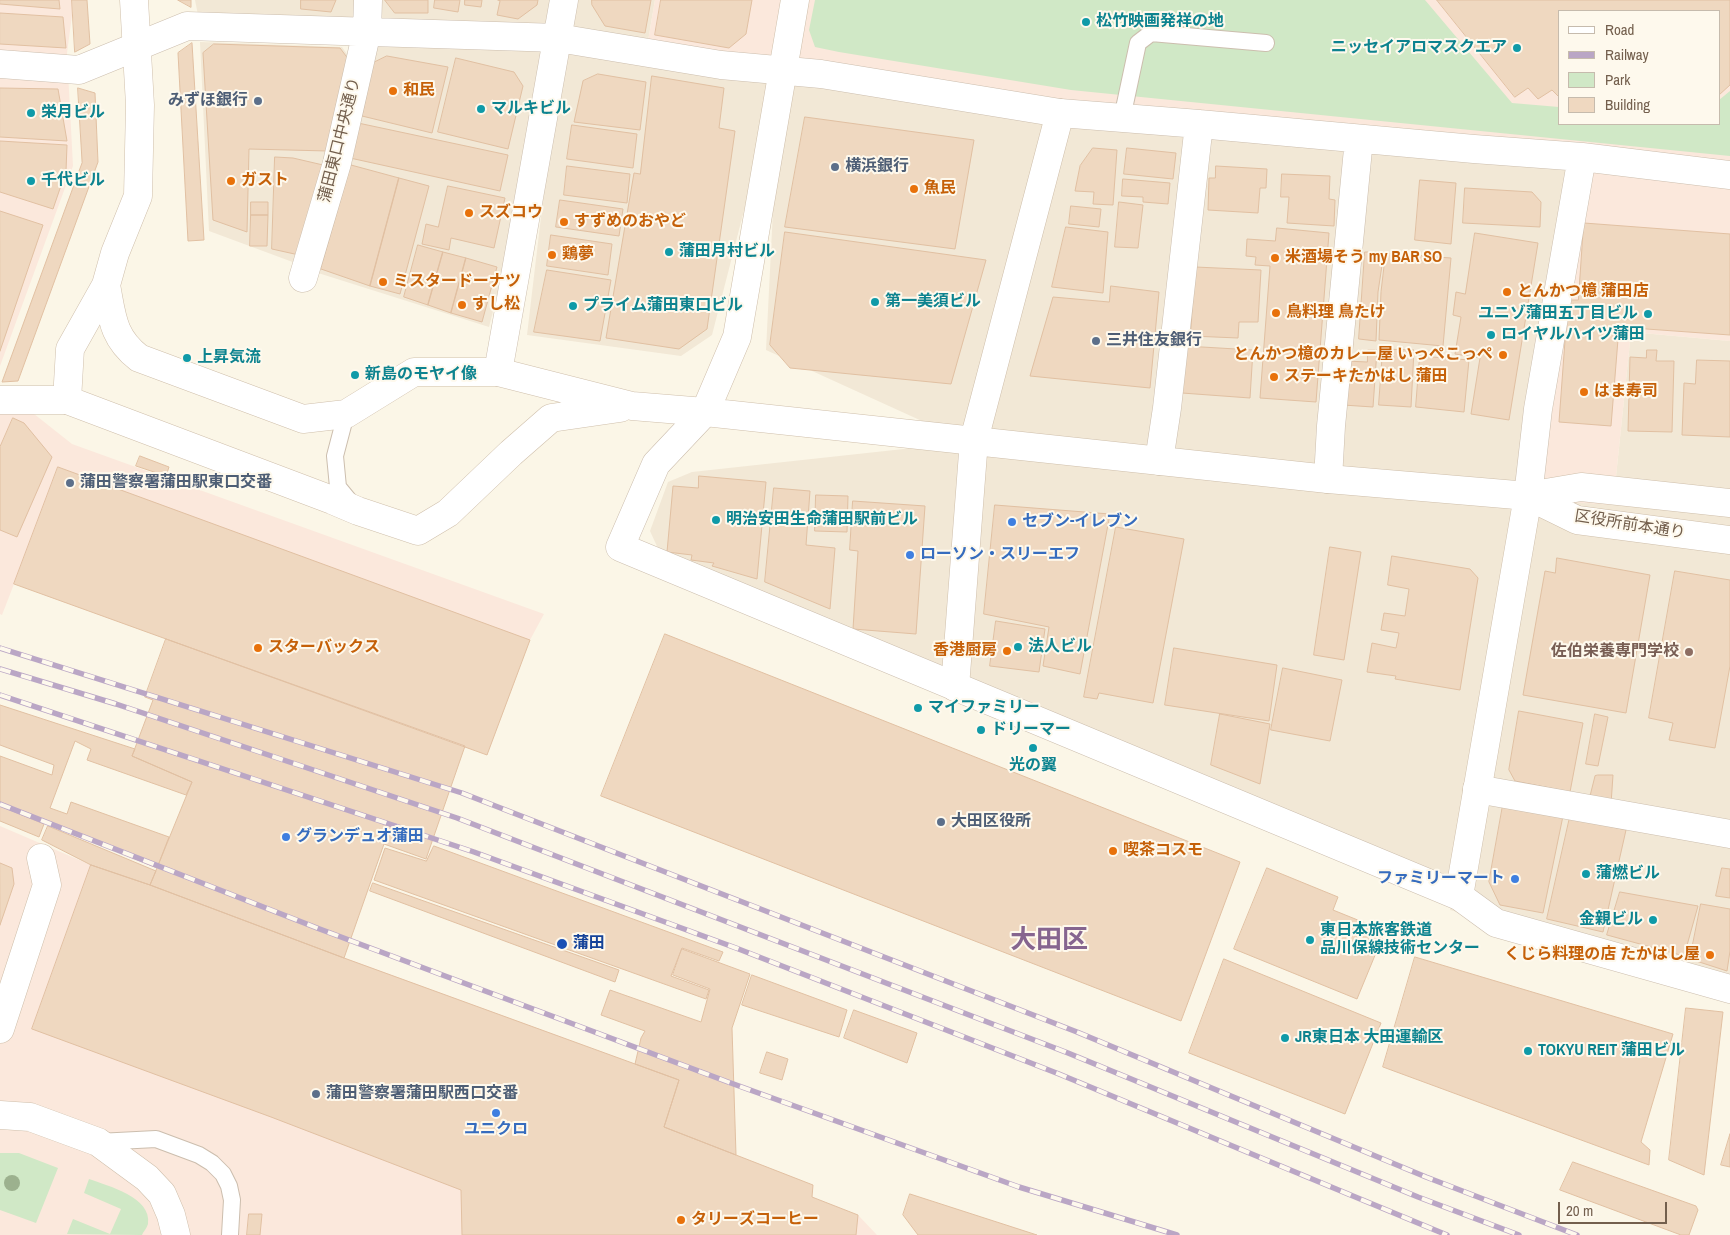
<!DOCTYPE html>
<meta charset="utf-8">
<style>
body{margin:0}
#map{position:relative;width:1730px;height:1235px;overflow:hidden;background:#fbf6e7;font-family:"Archivo Narrow",sans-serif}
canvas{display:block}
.legend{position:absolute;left:1558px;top:10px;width:162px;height:115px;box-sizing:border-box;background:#fef9ed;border:1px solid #c6bbad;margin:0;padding:6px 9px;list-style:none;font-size:15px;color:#735f4d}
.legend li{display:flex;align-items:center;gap:10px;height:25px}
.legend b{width:25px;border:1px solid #c6bbad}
.scale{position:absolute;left:1558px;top:1202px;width:109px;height:22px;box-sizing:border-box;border:2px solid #735f4d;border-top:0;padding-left:6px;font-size:15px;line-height:18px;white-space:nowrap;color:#735f4d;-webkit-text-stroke:4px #fef9ed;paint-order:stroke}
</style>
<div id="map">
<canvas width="1730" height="1235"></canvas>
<ul class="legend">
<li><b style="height:6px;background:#fff"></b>Road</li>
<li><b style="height:6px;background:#baa6c5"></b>Railway</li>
<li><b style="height:14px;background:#d0e8c6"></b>Park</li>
<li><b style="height:14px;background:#efd8c0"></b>Building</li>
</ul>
<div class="scale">20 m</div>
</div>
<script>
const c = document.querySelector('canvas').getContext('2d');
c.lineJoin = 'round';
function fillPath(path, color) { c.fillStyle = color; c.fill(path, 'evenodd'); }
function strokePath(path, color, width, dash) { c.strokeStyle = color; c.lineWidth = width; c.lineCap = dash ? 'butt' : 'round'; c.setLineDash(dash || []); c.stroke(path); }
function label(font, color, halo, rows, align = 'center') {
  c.font = font + ' "Archivo Narrow","Noto Sans JP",sans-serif'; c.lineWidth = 4; c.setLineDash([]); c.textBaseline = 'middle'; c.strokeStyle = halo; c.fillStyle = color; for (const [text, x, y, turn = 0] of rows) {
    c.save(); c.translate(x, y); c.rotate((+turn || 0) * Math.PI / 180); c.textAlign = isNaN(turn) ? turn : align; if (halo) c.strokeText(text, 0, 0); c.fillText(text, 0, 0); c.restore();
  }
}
fillPath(new Path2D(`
 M195,0H655L647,47L1573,167L1613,505L1631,332L1730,341V987L1450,910L1455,884L661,555L650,531L668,482L692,472L968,442L766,350L780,70L712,335L681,356L527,335L562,40L489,327L315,272L365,29L198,15Z
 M200,42L342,47L352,61L298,264L209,231Z`), '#f2e8d6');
fillPath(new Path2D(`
 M0,0H74L67,53L73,166L0,366Z
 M655,0H1730V341L1631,332L1613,505L1521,499L1573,168L647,47ZM1559,11H1719V124H1559Z
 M0,387L72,444L544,614L530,640L487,755L14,584L2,615L0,614Z
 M0,826L91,865L635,1064L664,1127L813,1185L812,1197L858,1215L877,1235H0Z`), '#fbe8dc');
fillPath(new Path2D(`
 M815,0H1425L1512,103L1559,107V124H1719V100L1730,91V156L1071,90L839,52L815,47L809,30Z
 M0,1153H19L58,1168L36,1223L0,1210Z
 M89,1179C108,1186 152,1197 148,1224C147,1228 143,1232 142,1235L67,1234L73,1219L110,1234L121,1209L84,1193Z`), '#d0e8c6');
const building = new Path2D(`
 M0,0H59L60,9L0,4Z
 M72,0H87L90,44L75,52Z
 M178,0H191V7Z
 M301,0H336L331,12L301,9Z
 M385,0H428V13H395Z
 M435,0H460L458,12L434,8Z
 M465,0H482L481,7L465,5Z
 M498,0H538L537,5L518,19L497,15L500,1Z
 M592,0H651L645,33L605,26L592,5Z
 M661,0H752L746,34L729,48L655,35Z
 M1437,0H1730V85L1719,95V11H1559V97L1552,90L1538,99L1528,88L1515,97Z
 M0,13L63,17L66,48L0,44Z
 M192,43L204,240L188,241L178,53Z
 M214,44L340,48L349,60L328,151L249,149L247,232L213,220L203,53Z
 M387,56L448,67L432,133L362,116L373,63Z
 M456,58L514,72L523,86L508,149L438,132Z
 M598,74L646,82L640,130L574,122L583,81Z
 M652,76L724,88L719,128L735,131L707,329L679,349L606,338L634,173L640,174Z
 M0,88L58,89L67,141L0,137Z
 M78,88L95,93L98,162L18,381L2,382L82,163Z
 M805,117L974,140L955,249L785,227Z
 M358,123L508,155L500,191L350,158Z
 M572,125L637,134L633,168L567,159Z
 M0,141L67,145L66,171L53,209L0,192Z
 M1093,148L1117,150L1113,205L1093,204L1094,192L1075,191L1080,166Z
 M1127,148L1176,153L1173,179L1124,174Z
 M275,157L293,158L323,165L299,255L272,249Z
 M351,165L399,178L370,286L321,269Z
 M567,166L630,174L627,203L564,195Z
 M1216,166L1267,169L1266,188H1260L1258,213L1208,210L1209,178H1215Z
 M1282,174L1330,176L1329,199L1335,200L1334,226L1287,223L1289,197H1281Z
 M399,178L429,186L400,294L370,286Z
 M1123,179L1170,183L1168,204L1143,202V197L1122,196Z
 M1420,180L1456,183L1451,244L1415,240Z
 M448,186L505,198L494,248L451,238L449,250L422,244L426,224L438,227Z
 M1465,188L1532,192L1541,202L1540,227L1463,223Z
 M560,200L623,209L619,236L556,227Z
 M251,202H268V215H251Z
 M1119,202L1143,205L1138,248L1115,247Z
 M1071,206L1101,209L1099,227L1069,224Z
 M0,211L43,225L0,351Z
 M251,215H268L267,246H250Z
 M1584,223L1730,234V335L1619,327L1611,426L1559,422L1568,300H1578Z
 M1066,227L1108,232L1103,293L1052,287Z
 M1277,228L1329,233L1316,402L1260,398L1270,266L1255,265L1256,257L1246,256L1247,239L1275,241Z
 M785,232L986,260L951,384L790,368L770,345Z
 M1475,233L1538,243L1509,420L1471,414L1480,358L1455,354L1461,317L1453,315L1456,292L1465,294Z
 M551,235L612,244L608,275L547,266Z
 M418,245L443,252L428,305L404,297Z
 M443,252L466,258L451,313L428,305Z
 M1365,252H1384L1378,292L1376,341L1359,339Z
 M1386,253L1451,258L1443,346L1379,340L1381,292Z
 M466,258L497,267L482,322L451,313Z
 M1195,267L1261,270L1258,322H1239L1238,338L1191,336Z
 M547,270L611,280L600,341L534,332Z
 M1111,286L1159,292L1150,388L1030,376L1053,297L1109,302Z
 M1185,346L1253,350L1250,398L1182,393Z
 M1383,349L1414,350L1411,407L1379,405Z
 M1368,350H1377L1373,407L1343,405L1346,361L1367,362Z
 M1647,350H1657L1656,361H1674L1672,432L1628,431L1630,357L1646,358Z
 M1420,356L1469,360L1464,412L1416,407Z
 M1697,360L1730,361V437L1682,435L1684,383L1695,384Z
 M13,418L24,423L52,457L17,537L0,530V447Z
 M140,456L169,467L166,476L136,466Z
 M58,467L530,640L487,755L14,584Z
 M699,476L766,482L757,579L712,566L714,563L691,560L692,555L667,552L673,486L698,488Z
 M774,488L810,491L806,545L835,548L830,609L765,582Z
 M816,495L848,496L847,532L815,531Z
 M853,501L925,506L916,634L853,629L858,551L850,550Z
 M995,505L1110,514L1080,674L1043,666L1049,627L984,614Z
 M1116,527L1184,539L1153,703L1099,693L1097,699L1084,697Z
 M1330,547L1361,552L1344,660L1314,655Z
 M1392,556L1470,569L1478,578L1460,690L1395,679L1396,676L1367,672L1372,643L1396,648L1399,633L1381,630L1384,613L1405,616L1409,589L1388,585Z
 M1557,558L1650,575L1626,713L1523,695L1545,571L1555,573Z
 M1675,571L1730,580V666L1715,748L1669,740L1673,723L1649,718Z
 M996,621L1045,629L1039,672L990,666Z
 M665,634L1240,862L1181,1021L601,796Z
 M166,639L465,746L426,859L384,844L344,958L150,885L192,782L132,756L153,700L145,697Z
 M1174,648L1277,665L1269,721L1165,705Z
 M1283,668L1342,680L1330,741L1271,730Z
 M0,705L135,749L132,756L192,782L186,795L87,760L91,749L75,741L50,808L67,814L71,802L169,837L157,868L0,803V756L52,775L54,765L0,745Z
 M1519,711L1583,723L1570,792L1515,781L1509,770Z
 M1220,714L1270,724L1260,784L1211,765Z
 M1595,714L1608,717L1598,766L1586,764Z
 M1598,775H1613L1611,804L1589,800L1595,776Z
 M1503,805L1563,816L1543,913L1500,905L1489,882Z
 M0,806L44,824L39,837L0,821Z
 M1570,817L1626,830L1603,932L1547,919Z
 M48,826L156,871L150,885L91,865L42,840Z
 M434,846L723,952L719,961L682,948L671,976L709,990L706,999L374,880L385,848L426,861Z
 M0,863L12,868L14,884L0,925Z
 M91,865L150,885L344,958L679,1080L664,1127L813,1185L812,1197L858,1215L856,1235H462L461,1190L271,1117L32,1029Z
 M1267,868L1338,897L1333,910L1385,931L1357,999L1234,949Z
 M1722,868L1730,869V898L1716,896Z
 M373,883L619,970L615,982L370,891Z
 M1620,892L1698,906L1684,956L1607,935Z
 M1701,904L1730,909V951L1727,971L1690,959Z
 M682,949L750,974L732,1028L736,1155L664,1127L679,1080L635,1064L641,1038L645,1031L601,1015L610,990L701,1022L710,989L673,975Z
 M1415,957L1673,1034L1641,1142L1650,1150L1649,1165L1383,1067Z
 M1224,959L1381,1023L1345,1114L1189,1053Z
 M752,975L847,1010L839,1037L742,1005Z
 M1686,1008L1723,1012L1704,1175L1669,1160Z
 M854,1010L917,1033L907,1063L844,1038Z
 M767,1052L788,1059L782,1080L760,1073Z
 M1730,1134V1167L1721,1165Z
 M1573,1162L1696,1206L1698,1210L1689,1235H1681L1560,1190Z
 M910,1194L1037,1235H918L903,1215Z
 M249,1214H262L260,1235H247Z`);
fillPath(building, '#efd8c0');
strokePath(building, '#e1c0a2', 1);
const lane = new Path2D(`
 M1122,118L1138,43L1151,33L1266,43
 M346,414L335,456L338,487L352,504
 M98,1142L156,1139L199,1155L212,1163L223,1174L229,1186L232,1200L230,1235`);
const street = new Path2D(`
 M0,64L79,70L187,26L558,38L721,65L821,74L1060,113L1199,124L1474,149L1582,157L1730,175
 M303,278L337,163L367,31L368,0
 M498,372L564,0
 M0,400H67
 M705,412L656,464L620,547L1459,896L1496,923L1730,989
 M1159,461L1167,408L1199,124
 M1328,479L1331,426L1359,139
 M1528,496L1538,409L1582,157
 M1477,789L1730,834`);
const secondary = new Path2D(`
 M134,0L140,105L138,196L115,253L106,285L70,349L67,400L332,500L358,511L418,531L448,513L511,453L551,418L620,408
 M106,285C112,316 112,337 139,358L303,419L346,414L414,372H498L632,406L705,412L1328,479L1528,496L1581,487L1730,503
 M705,412L737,337L795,0
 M1528,496L1577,520L1730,540
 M955,687L974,440L1060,113
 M1459,896L1528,496
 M0,1029L47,885L41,858
 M0,1115L30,1117L98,1142L147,1178L162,1194L171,1215L176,1235`);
strokePath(lane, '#ccbeae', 18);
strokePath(street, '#ccbeae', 29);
strokePath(secondary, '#cfbfab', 29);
strokePath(lane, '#fff', 16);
strokePath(street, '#fff', 28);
strokePath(secondary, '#fff', 28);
const rail = new Path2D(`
 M0,648L462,793L1077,1032L1426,1177L1577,1235
 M0,669L116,704L457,818L1068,1053L1418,1197L1519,1235
 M0,695L474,852L736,948L1059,1074L1447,1235
 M0,804L317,928L728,1082L1019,1187L1177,1235`);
strokePath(rail, '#baa6c5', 5.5);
strokePath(rail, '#fef9ed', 4, [11]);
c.fillStyle = '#9cb18e';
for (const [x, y] of [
 [12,1183]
]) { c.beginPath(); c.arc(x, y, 8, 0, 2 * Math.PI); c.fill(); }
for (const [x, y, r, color] of [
 [1086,22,5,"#0f9aa8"],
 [1517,48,5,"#0f9aa8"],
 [393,91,5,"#e8710a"],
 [258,101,5,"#5c6f8a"],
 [481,109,5,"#0f9aa8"],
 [31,113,5,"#0f9aa8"],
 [835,167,5,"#5c6f8a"],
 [31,181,5,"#0f9aa8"],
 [231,181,5,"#e8710a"],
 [914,189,5,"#e8710a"],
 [469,213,5,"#e8710a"],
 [564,222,5,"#e8710a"],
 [669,252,5,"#0f9aa8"],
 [552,255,5,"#e8710a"],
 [1275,258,5,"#e8710a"],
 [383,282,5,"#e8710a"],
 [1507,292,5,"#e8710a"],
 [875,302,5,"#0f9aa8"],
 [462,305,5,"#e8710a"],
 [573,306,5,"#0f9aa8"],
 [1276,313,5,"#e8710a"],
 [1648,314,5,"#0f9aa8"],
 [1491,335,5,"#0f9aa8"],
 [1096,341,5,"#5c6f8a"],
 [1503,355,5,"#e8710a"],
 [187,358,5,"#0f9aa8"],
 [355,375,5,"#0f9aa8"],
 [1274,377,5,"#e8710a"],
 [1584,392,5,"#e8710a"],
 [70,483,5,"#5c6f8a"],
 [716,520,5,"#0f9aa8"],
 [1012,522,5,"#3f7fe0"],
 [910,555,5,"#3f7fe0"],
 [1018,647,5,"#0f9aa8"],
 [258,648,5,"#e8710a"],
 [1007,651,5,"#e8710a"],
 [1689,652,5,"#8d6e63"],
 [918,708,5,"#0f9aa8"],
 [981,730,5,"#0f9aa8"],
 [1033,748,5,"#0f9aa8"],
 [941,822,5,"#5c6f8a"],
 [286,837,5,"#3f7fe0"],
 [1113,851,5,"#e8710a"],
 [1586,874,5,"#0f9aa8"],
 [1515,879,5,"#3f7fe0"],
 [1653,920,5,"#0f9aa8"],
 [1310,940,5,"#0f9aa8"],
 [562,944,6,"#1a4fb4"],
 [1710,955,5,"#e8710a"],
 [1285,1038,5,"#0f9aa8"],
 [1528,1051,5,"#0f9aa8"],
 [316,1094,5,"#5c6f8a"],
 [496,1113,5,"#3f7fe0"],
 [681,1220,5,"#e8710a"]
]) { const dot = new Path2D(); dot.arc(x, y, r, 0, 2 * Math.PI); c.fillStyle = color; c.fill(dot); strokePath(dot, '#fef9ed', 2); }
label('bold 16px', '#0d838f', '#fef9ed', [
 ["松竹映画発祥の地",1096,22],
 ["ニッセイアロマスクエア",1507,48,"right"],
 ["マルキビル",491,109],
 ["栄月ビル",41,113],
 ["千代ビル",41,181],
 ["蒲田月村ビル",679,252],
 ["第一美須ビル",885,302],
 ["プライム蒲田東口ビル",583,306],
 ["ユニゾ蒲田五丁目ビル",1638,314,"right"],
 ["ロイヤルハイツ蒲田",1501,335],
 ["上昇気流",197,358],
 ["新島のモヤイ像",365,375],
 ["明治安田生命蒲田駅前ビル",726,520],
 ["法人ビル",1028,647],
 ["マイファミリー",928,708],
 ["ドリーマー",991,730],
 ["光の翼",1033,766,"center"],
 ["蒲燃ビル",1596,874],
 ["金親ビル",1643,920,"right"],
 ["東日本旅客鉄道",1320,931],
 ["品川保線技術センター",1320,949],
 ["JR東日本 大田運輸区",1295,1038],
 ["TOKYU REIT 蒲田ビル",1538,1051]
], 'left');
label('bold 16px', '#c56008', '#fef9ed', [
 ["和民",403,91],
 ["ガスト",241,181],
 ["魚民",924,189],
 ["スズコウ",479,213],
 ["すずめのおやど",574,222],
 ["鶏夢",562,255],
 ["米酒場そう my BAR SO",1285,258],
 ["ミスタードーナツ",393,282],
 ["とんかつ檍 蒲田店",1517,292],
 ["すし松",472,305],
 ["鳥料理 鳥たけ",1286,313],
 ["とんかつ檍のカレー屋 いっぺこっぺ",1493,355,"right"],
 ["ステーキたかはし 蒲田",1284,377],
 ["はま寿司",1594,392],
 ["スターバックス",268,648],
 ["香港厨房",997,651,"right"],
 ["喫茶コスモ",1123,851],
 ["くじら料理の店 たかはし屋",1700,955,"right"],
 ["タリーズコーヒー",691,1220]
], 'left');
label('bold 16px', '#4e5e75', '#fef9ed', [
 ["みずほ銀行",248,101,"right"],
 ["横浜銀行",845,167],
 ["三井住友銀行",1106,341],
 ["蒲田警察署蒲田駅東口交番",80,483],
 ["大田区役所",951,822],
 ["蒲田警察署蒲田駅西口交番",326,1094]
], 'left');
label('16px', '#735f4d', '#fef9ed', [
 ["蒲田東口中央通り",340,140,-76],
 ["区役所前本通り",1630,525,9]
]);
label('bold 16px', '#366cbe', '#fef9ed', [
 ["セブン-イレブン",1022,522],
 ["ローソン・スリーエフ",920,555],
 ["グランデュオ蒲田",296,837],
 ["ファミリーマート",1505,879,"right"],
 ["ユニクロ",496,1130,"center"]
], 'left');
label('bold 16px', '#785e54', '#fef9ed', [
 ["佐伯栄養専門学校",1679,652]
], 'right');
label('bold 16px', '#164399', '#fef9ed', [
 ["蒲田",573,944]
], 'left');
label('bold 26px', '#86658f', '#fef9ed', [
 ["大田区",1049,941]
]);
</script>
